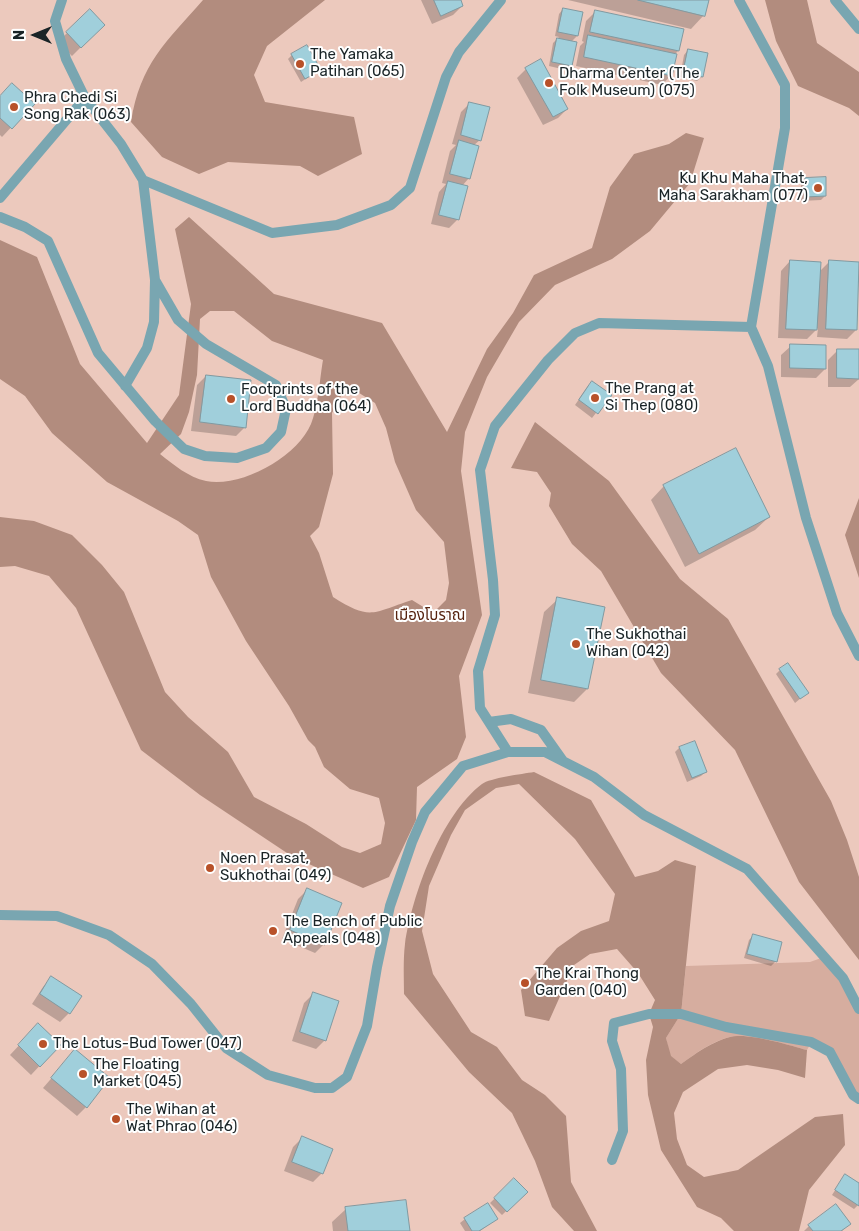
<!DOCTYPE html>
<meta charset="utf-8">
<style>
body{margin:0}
#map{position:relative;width:859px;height:1231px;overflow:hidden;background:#d1edf4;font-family:Rubik,sans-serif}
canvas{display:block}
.north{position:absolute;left:10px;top:10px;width:50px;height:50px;-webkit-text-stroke:4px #fff;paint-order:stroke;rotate:270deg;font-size:14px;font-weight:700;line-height:20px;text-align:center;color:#1a2427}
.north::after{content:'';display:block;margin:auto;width:18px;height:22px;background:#1a2427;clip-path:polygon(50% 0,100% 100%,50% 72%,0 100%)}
</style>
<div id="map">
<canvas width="859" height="1231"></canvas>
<div class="north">N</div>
</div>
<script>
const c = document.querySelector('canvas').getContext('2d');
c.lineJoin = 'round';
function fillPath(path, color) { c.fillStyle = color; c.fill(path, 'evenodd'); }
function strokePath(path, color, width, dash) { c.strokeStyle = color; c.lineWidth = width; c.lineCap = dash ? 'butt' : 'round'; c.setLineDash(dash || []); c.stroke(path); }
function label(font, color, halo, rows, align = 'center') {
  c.font = font + ' Rubik,"Noto Sans Thai",sans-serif'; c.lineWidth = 4; c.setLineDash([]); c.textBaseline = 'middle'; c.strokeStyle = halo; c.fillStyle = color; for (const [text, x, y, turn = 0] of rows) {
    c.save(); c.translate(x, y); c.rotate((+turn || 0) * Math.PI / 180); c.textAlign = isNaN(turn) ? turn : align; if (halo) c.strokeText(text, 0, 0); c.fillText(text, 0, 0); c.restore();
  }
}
fillPath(new Path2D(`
 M0,0H859V1231H0Z`), '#ecc9bd');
fillPath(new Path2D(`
 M824,957L859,1009V1099L830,1052L811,1043L807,1050C789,1045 755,1035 737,1036C718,1037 696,1053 681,1064L670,1056L666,1038L681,1014L686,966L810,962Z`), '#d6ad9f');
fillPath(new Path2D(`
 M203,0H325L267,46L254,75L265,102L354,117L362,154L318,176L300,166L228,162L199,174L162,157L131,122C140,64 166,42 203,0Z
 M765,0H807L817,43L859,72V116L849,108L798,86L776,41Z
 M686,133L704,138L690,183L650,231L612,259L555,285L519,322L487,377L465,432L461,471L482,615L459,676L466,737L457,759L417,787L416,820L389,877L363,888L293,857L200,795L141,750L76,608L49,576L15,566L0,567V517L34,521L72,535L102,565L124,592L165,692L188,717L228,752L254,797L306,824L342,847L360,853L381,844L385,823L379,798L350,789L324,767L315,747L308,740L289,706L246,641L211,577L198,535L178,521L107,482L52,433L25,396L0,379V240L37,257L80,364L147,443L179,395L191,304L175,229L189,217L274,294L382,323L447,432L487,349L513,313L534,275L592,248L610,187L634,154L669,144ZM210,311H234L272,341L323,360C320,377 318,408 311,424C297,457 241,488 206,481C188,477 174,465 160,454L181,434L189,412L197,375L200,319ZM356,391L375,403L386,428L395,462L416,510L444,542L449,583L446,600L433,613L412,600C372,613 371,621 333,597L319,553L310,536L319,527L333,474L332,413L341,396Z
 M535,422L609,481L680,579L728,619L831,801L847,840L859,877V960L799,882L735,750L661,673L601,571L572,544L549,506L551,493L537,472L511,468Z
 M859,498V578L845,535Z
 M534,772L591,800L635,877L658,871L675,860L696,866L681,1014L666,1038L671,1056L681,1064C696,1053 719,1037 737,1036C756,1035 789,1045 807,1050L805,1078L778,1070L747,1065L718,1069L683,1092L674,1113L677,1139L687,1165L704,1177L738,1170L815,1117L843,1114L845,1145L809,1190L799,1231H734L721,1218L697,1207L661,1150L648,1095L646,1060L653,1027L649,1014L655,1000L638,973L617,949L590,954L574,965L549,1021L525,1016L521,990L557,948L581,931L609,921L615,894L575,839L519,784L496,788L465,810L451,835L429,886L422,931L433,974L471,1032L497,1047L522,1080L545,1095L566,1116L571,1182L597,1231H574L552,1207L535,1161L512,1113L469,1072L404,994C404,978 403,960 405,944C412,895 441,815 482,784C490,778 522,774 534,772Z`), '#b28c7e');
fillPath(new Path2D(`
 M421,0H459L462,6L453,15L432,24Z
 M568,0H707L704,15L691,29Z
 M563,9L577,36L571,42V65L566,70L549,66L553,43L559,37L555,36L559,14Z
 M90,10L103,25L72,56L58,42Z
 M595,12L682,30L678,51L674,55L671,75L662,85L576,66L580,46L584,42L582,41L586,21Z
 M688,50L702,77L697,81L680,77L684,55Z
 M292,55L319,70L301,82L288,59Z
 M526,69L567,109L558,118L543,125L517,78Z
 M0,97L33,104L2,137L0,135Z
 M470,103L480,140L474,145L469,178L462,186L458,219L449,228L431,224L439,192L446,184L442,183L450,151L456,145L452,144L461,112Z
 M805,179L825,196L821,200L801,201V183Z
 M790,261L819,272L830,261L859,263L856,330L847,339L817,337L818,328L807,339L778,338L781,271Z
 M791,346L825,369L816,378L781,377V355Z
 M837,351H859V379L850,387H828V360Z
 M206,376L245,427L236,436L191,431L197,385Z
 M588,386L610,395L592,418L575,405Z
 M664,486L769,517L755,530L685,567L651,500Z
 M558,599L587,689L574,702L528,693L544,612Z
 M780,670L807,693L795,703L776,674Z
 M679,748L706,771L701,776L687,782L675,752Z
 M307,890L324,944L315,953L282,939L298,899Z
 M753,936L776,961L771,966L744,958L749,940Z
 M52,978L69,1013L60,1022L32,1004L43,987Z
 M313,994L325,1040L316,1049L292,1041L304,1003Z
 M38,1025L59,1045L31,1075L10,1055Z
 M75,1051L86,1107L77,1116L43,1088Z
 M302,1138L322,1173L313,1182L284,1171L293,1147Z
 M845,1175L859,1184V1204L854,1209L832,1195Z
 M514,1180L526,1192L502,1215L490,1203Z
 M346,1209L409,1231H333L332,1222Z
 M465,1219H496L480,1231H465L460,1223Z
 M849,1224L842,1231H804L809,1226Z`), '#0003');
const building = new Path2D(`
 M434,0H461L463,6L441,16Z
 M638,0H709L705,16Z
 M563,8L583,12L578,36L558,32Z
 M90,9L105,25L81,48L66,32Z
 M595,10L684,29L679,51L590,32Z
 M588,35L677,54L672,76L584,57Z
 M557,38L577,42L572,66L552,62Z
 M307,45L321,70L305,79L291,54Z
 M688,49L708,53L703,77L683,73Z
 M541,59L568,109L553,117L525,68Z
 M12,83L35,104L12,129L0,118V96Z
 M469,102L490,107L481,141L461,135Z
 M459,140L479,146L470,179L450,174Z
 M826,177V196L805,197V178Z
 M448,181L468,186L459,220L439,215Z
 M790,260L821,262L817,330L786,329Z
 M829,260L859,262L857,330L826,329Z
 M790,344L826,345V369L790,368Z
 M837,349H859V379L837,378Z
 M206,375L251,380L246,428L200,422Z
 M592,381L612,395L598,414L579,400Z
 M736,448L770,517L699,554L663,485Z
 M557,597L605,607L588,689L541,680Z
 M788,663L809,693L800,699L779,669Z
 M695,741L707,772L692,778L679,747Z
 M307,888L342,903L325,945L290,930Z
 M753,934L782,942L777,962L747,954Z
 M51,976L82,996L70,1014L40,994Z
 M313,992L339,1001L326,1041L300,1032Z
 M38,1023L61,1045L40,1067L18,1045Z
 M75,1049L110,1078L87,1108L51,1078Z
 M302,1136L333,1149L323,1174L292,1162Z
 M845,1174L859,1183V1206L835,1190Z
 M514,1178L528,1192L507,1212L494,1198Z
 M406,1200L410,1231H348L345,1207Z
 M488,1203L498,1219L479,1231H472L464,1218Z
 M836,1204L851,1224L841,1231H813L808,1225Z`);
fillPath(building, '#a0cfdb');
strokePath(building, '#819aa1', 1);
strokePath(new Path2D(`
 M62,0L55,21L66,59L85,98L121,144L143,180L155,280L154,322L147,348L125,386
 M739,0L785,85V128L751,327L768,366L806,518L837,613L859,656
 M835,0L859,29
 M143,180L272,233L337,225L391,205L410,188L446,77L459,52L501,0
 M0,198L85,98
 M0,217L25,227L48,241L98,353L155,421L184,449L205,456L237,458L266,448L281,432L286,409L276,385L206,344L178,320L155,280
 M489,722L511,719L541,730L563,761
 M508,752L480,708L478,671L495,615L493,580L480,470L495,426L548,360L575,333L599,323L751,327
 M0,915L57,916L109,935L152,964L191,1004L226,1048L268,1075L315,1088H332L347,1077L367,1026L377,967L390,906L412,842L425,812L463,766L508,752H545L594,777L644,815L747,869L843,978L859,1009
 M612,1160L623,1131L621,1069L612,1041L614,1023L649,1014H681L726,1027L811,1042L830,1052L853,1095L859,1099`), '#79a6b1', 10);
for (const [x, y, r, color] of [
 [300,64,5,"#b85129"],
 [549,83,5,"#b85129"],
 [14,107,5,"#b85129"],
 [818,188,5,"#b85129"],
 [595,398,5,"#b85129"],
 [231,399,5,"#b85129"],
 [576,644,5,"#b85129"],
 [210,868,5,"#b85129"],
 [273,931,5,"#b85129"],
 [525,983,5,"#b85129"],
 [43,1044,5,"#b85129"],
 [83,1074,5,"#b85129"],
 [116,1119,5,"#b85129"]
]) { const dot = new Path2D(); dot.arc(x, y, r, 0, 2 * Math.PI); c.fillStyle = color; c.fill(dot); strokePath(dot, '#fff', 2); }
label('15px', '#1a2427', '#fff', [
 ["The Yamaka",310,55],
 ["Patihan (065)",310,72],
 ["Dharma Center (The",559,74],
 ["Folk Museum) (075)",559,91],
 ["Phra Chedi Si",24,98],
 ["Song Rak (063)",24,115],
 ["Ku Khu Maha That,",808,179,"right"],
 ["Maha Sarakham (077)",808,196,"right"],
 ["The Prang at",605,389],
 ["Si Thep (080)",605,406],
 ["Footprints of the",241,390],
 ["Lord Buddha (064)",241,407],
 ["The Sukhothai",586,635],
 ["Wihan (042)",586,652],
 ["Noen Prasat,",220,859],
 ["Sukhothai (049)",220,876],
 ["The Bench of Public",283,922],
 ["Appeals (048)",283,939],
 ["The Krai Thong",535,974],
 ["Garden (040)",535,991],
 ["The Lotus-Bud Tower (047)",53,1044],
 ["The Floating",93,1065],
 ["Market (045)",93,1082],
 ["The Wihan at",126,1110],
 ["Wat Phrao (046)",126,1127]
], 'left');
label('15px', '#56230f', '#fff', [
 ["เมืองโบราณ",430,616]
]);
</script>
